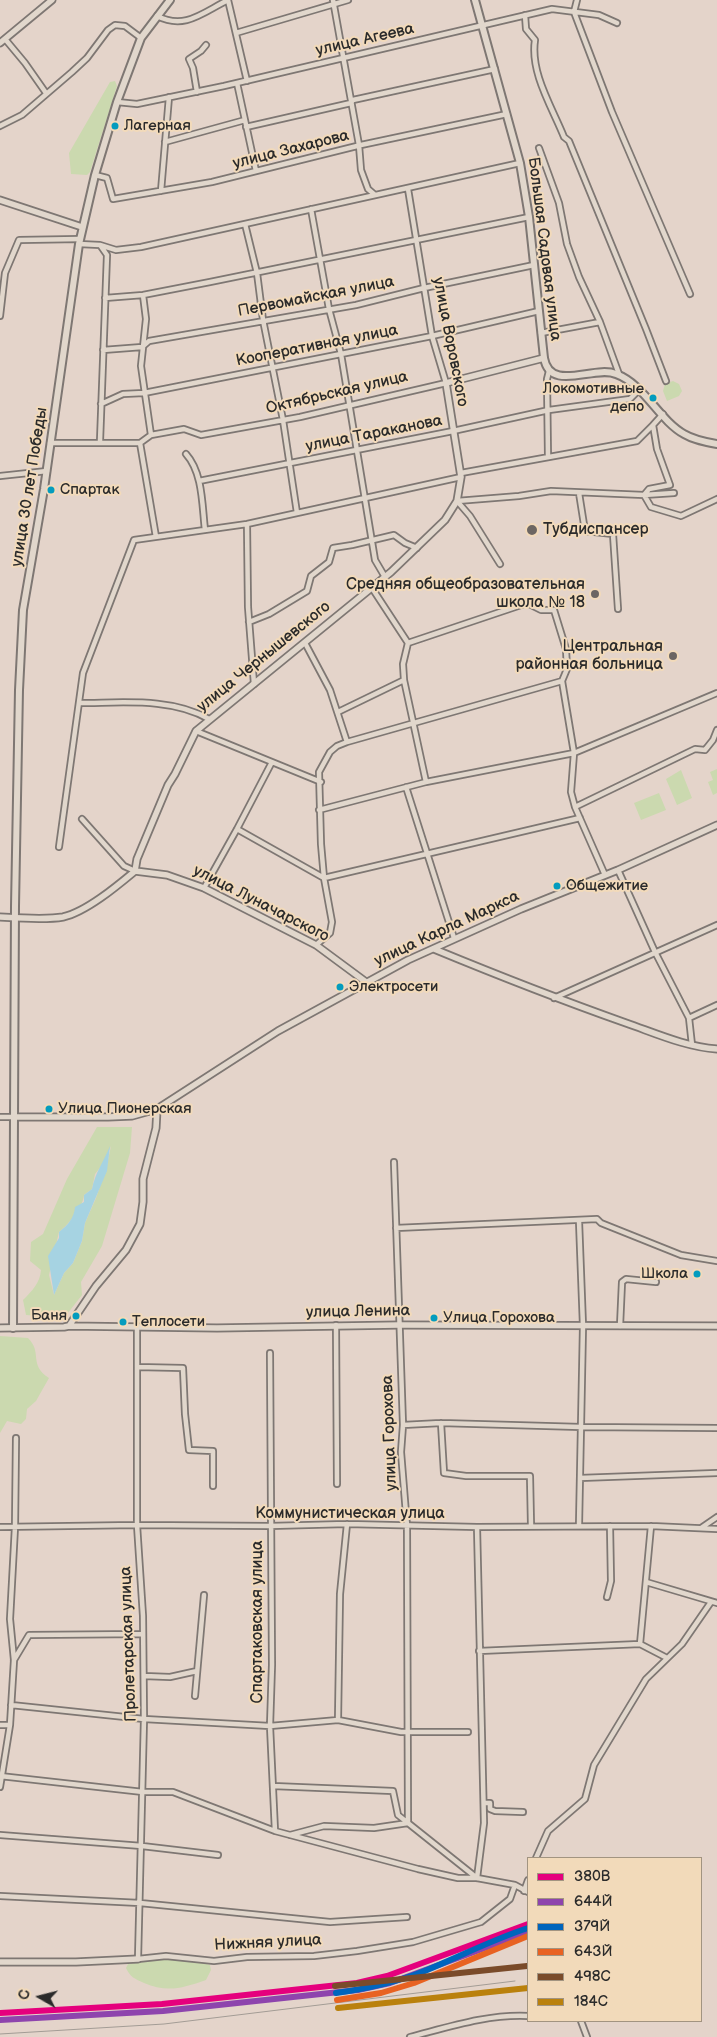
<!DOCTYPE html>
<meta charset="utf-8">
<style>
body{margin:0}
#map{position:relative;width:717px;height:2037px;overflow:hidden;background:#e4d4ca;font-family:"Balsamiq Sans",sans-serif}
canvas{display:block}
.legend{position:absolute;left:527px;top:1857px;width:175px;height:165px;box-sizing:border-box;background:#f2daba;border:1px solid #a29481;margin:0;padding:6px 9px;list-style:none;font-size:15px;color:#2b2b2b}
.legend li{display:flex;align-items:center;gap:10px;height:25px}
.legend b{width:25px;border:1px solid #a29481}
.north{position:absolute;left:15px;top:1972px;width:50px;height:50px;-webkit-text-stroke:4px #f2daba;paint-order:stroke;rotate:278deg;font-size:14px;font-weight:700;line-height:20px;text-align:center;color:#2b2b2b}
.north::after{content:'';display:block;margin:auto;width:18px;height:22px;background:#2b2b2b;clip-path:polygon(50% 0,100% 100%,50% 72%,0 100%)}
</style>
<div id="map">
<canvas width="717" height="2037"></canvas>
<ul class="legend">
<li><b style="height:6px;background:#e5007d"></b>380В</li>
<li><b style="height:6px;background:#8e44ad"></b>644Й</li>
<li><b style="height:6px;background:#0065bd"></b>379Й</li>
<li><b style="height:6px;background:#e86222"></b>643Й</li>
<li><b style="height:6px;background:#7a4b2a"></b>498С</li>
<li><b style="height:6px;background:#ba810d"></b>184С</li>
</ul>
<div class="north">С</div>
</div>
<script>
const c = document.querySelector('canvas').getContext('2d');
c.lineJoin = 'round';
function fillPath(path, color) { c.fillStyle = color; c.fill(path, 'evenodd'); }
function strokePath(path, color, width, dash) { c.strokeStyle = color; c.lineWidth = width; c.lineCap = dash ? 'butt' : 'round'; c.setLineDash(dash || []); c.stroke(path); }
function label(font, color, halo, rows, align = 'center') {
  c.font = font + ' "Balsamiq Sans",sans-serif'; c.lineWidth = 4; c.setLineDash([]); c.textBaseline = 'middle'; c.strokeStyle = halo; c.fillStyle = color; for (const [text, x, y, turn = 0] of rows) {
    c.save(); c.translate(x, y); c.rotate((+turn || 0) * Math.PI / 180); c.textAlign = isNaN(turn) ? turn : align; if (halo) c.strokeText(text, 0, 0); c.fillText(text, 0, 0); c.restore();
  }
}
fillPath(new Path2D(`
 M115,81L117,86L90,172L87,175L71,174L69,153L110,82Z
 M673,381L679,384L682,391L679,396L667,401L663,391L665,384Z
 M717,769V793L713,795L708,782L713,780L710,772Z
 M681,770L692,798L677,805L666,779Z
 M659,793L666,810L641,820L634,803Z
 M97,1127H132L130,1153L102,1246L81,1282L82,1295L64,1318L26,1315L23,1300C32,1291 40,1283 41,1270L30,1261L31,1242L43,1234L67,1179ZM111,1146L107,1165L96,1198L85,1223L82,1241L73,1263L64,1273L54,1295L49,1275L59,1232C69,1224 83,1207 84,1195L92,1189L95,1174L103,1164Z
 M0,1336L28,1338C43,1353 28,1364 49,1378L36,1401L27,1409L26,1419L21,1424L7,1421L0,1433Z
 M158,1960C175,1960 193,1959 210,1965L211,1970L206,1980C183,1988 167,1993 144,1983C135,1979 130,1977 126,1968L128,1964Z`), '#cbd9af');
fillPath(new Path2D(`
 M110,1146L107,1171L85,1223L82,1241L73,1263L64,1273L54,1295L48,1256L59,1238V1232C68,1225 74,1218 75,1207L84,1202V1195L92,1189C95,1173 104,1161 110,1146Z`), '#a6d3e2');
const minor = new Path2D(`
 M228,0L247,81
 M333,0L359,145L361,170L368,189L375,195
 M577,0L574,12L612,112L690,294
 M525,15L526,29L535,40C530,73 552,107 564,137L569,141L646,329L666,381
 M157,16C185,30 202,13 228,0
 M236,33L348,0
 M5,39L25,63L46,93
 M237,83L256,171
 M197,92L193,68L189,59L201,51L206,45
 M117,102L137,104L224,86L552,9L599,15L617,23
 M0,126L22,115L72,72L87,58L108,30L115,25L125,26L141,38
 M246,127L351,103L353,100L495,69
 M165,142L245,120
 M539,148L559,203L567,244L579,277L600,322L619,374
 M95,175L107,178L113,199L212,182L361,145L507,114
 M161,191L169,97
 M311,209L329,309L341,354L375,560L385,577
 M245,224L257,273L263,320L283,420L297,513
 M79,244L100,245L107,255L100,441
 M100,245L116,250L141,247L520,163
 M143,295L146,319L141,366L151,435
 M105,298L143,295L210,282L529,217
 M0,316L5,273L19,240L80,239
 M541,333L600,322
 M103,350L142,347L149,341L356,305L424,288L534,265
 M101,404L123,394L144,393L432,336L539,311
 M50,443H140L151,435L184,429L201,435L300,417L446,383L432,336L408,189
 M140,443L156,537
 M186,454C203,473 202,505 205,530
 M548,457L547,379L549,371
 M461,473L637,441L653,425
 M0,476L47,471
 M199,481L453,431L549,410L630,399L639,390
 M579,493L585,531L613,534L618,609
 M644,495L649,489L670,485L657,449L653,425L663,414
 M644,495L651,507L681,516L717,499
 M457,501L519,496L551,491L644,495L674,493
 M457,501L470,516L500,564
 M247,524L248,607L254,684
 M372,588L408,643L403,664L404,680L426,782
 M249,622L269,614L307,591L311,576L329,562L333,548L352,545L394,535L405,543L417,548
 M305,643L330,690L347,742
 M408,643L527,603L541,610H554L566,649L567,669L562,681L574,753L571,792L575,807L605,875
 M79,703C121,703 171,697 209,719
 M338,712L404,680
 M196,731L321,782
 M406,787L454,938
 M575,807L695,749L705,750L713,740L717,730
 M319,810L426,782L574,753L717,693
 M82,819L124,866L135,871
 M237,829L324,878L580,818
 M59,847L83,673L134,540L247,524L461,477
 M618,870L655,952L689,1018L692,1045
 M204,888L237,829L272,762
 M316,945L330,933L332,922L324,878L321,844L319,772L330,752L337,746L347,742L562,681
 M554,998L717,925
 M689,1018L717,1005
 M0,1117H16
 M394,1162L403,1425L401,1452L407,1526L408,1823
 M579,1221L583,1326L579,1525
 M396,1228L597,1219L601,1223L681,1255L717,1261
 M336,1325L337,1484
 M620,1326L622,1282L626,1279L656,1282
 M137,1328V1525L143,1616L144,1719L138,1959L166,1956L214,1961L247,1957L314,1956L357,1951L413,1942L481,1922L510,1899L515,1885
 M270,1353L272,1665L270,1726L275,1831
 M137,1367L183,1368L185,1414L189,1450L213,1451V1486
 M441,1423L444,1473L466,1476H530L531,1525
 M403,1425L441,1423L581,1427L717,1428
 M580,1478L717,1473
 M0,1527L137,1525L270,1526L347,1524L477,1527L651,1526L717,1529
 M477,1527L484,1823L477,1878
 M701,1528L717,1517
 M646,1582L717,1603
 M607,1597L611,1581L610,1526
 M640,1644L651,1526
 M479,1651L640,1644L667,1658
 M14,1660L29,1635L143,1634
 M144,1676L170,1677L197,1671
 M195,1696L204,1595
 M11,1705L144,1719L270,1726L338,1720L401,1732H468
 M338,1720L340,1594L347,1524
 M0,1725H10
 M0,1776L143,1792H173L275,1831L418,1869L458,1878H477L515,1885L528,1892
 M273,1786L393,1791L398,1815L408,1823
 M0,1787L10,1725L14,1660L10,1619L15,1527L16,1438
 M484,1803H490V1809L495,1811L523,1812
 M0,1835L142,1846L218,1855
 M290,1835L324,1826L374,1828L408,1823L477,1878
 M536,1858L548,1831L585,1799L594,1765L646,1679L682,1644L711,1602
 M524,1891L528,1880
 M0,1896L140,1903L330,1922L407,1917
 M581,2021L587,2037
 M410,2037C449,2027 488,2014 528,2016`);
const tertiary = new Path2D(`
 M0,43L52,0
 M0,200L82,227
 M135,871L137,859L168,785L175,774L196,731L391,572L445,520L457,501L461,477L446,383L544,358
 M0,917C18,918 46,920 63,917C86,912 117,886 135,871L167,875L204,888L316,945L366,982
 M434,949C497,975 561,1000 626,1023C655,1033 686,1047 717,1049
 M16,1117H108L132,1116L157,1109L278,1031L408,960L521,909L618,870L717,825
 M69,1326L96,1286L126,1250L140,1224L143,1202V1179L156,1128L157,1109
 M0,1328L64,1327L69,1326L217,1328L399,1325L717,1326
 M0,1962H76L138,1959`);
const secondary = new Path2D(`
 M475,0L520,163L529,217L544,358C550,393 594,365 616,374C644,384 659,420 684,434C694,440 705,442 717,444
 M13,1328L15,906L19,690L23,610L44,489L79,244L95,175L117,102L141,38L170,0`);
strokePath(minor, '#7e7773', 8);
strokePath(tertiary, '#7e7773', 9);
strokePath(secondary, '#7e7773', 10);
strokePath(minor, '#e1d7cc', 4.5);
strokePath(tertiary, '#e1d7cc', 5.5);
strokePath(secondary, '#e1d7cc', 6);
strokePath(new Path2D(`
 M0,2020L163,2010L336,1993
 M0,2034L164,2024L515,1981`), '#a39c95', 1);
strokePath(new Path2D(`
 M0,2013L162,2004L357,1983L387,1976L528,1924`), '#e5007d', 6);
strokePath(new Path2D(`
 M0,2020L163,2011L358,1990L390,1983L528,1932`), '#8e44ad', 6);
strokePath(new Path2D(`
 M336,1993C365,1989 394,1983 422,1972C457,1958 491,1940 528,1928`), '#0065bd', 6);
strokePath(new Path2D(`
 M337,2000L381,1993L414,1983L528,1936`), '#e86222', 6);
strokePath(new Path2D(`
 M335,1986L527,1966`), '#7a4b2a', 6);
strokePath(new Path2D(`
 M338,2008L528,1988`), '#ba810d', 6);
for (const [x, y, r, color] of [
 [115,126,4.5,"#049cbe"],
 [653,398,4.5,"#049cbe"],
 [51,490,4.5,"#049cbe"],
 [532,530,6,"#6c6663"],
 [595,594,5,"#6c6663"],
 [673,656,5,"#6c6663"],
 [557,886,4.5,"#049cbe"],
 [340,987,4.5,"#049cbe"],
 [49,1109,4.5,"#049cbe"],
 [697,1274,4.5,"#049cbe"],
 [76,1316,4.5,"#049cbe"],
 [434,1318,4.5,"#049cbe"],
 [123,1322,4.5,"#049cbe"]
]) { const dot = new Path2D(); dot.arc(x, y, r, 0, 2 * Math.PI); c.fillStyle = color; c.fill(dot); strokePath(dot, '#f2daba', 2); }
label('15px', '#2b2b2b', '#f2daba', [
 ["Лагерная",124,126],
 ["Локомотивные",644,389,"right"],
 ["депо",644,407,"right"],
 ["Спартак",60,490],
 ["Общежитие",566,886],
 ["Электросети",349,987],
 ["Улица Пионерская",58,1109],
 ["Школа",688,1274,"right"],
 ["Баня",67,1316,"right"],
 ["Улица Горохова",443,1318],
 ["Теплосети",132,1322]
], 'left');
label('16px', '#2b2b2b', '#f2daba', [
 ["улица Агеева",365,40,-13],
 ["улица Захарова",291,150,-14],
 ["Большая Садовая улица",544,249,83],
 ["Первомайская улица",316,297,-11],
 ["улица Воровского",450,342,79],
 ["Кооперативная улица",317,346,-11],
 ["Октябрьская улица",337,393,-13],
 ["улица Тараканова",374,434,-11],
 ["улица 30 лет Победы",30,487,-81],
 ["улица Чернышевского",264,657,-39],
 ["улица Луначарского",261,904,27],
 ["улица Карла Маркса",447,929,-25],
 ["улица Ленина",358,1312,-1],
 ["улица Горохова",390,1433,-92],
 ["Коммунистическая улица",350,1514],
 ["Спартаковская улица",258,1622,-90],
 ["Пролетарская улица",129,1644,-92],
 ["Нижняя улица",268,1943,-3]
]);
label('16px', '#2b2b2b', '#f2daba', [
 ["Тубдиспансер",543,530,"left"],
 ["Средняя общеобразовательная",585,585],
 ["школа № 18",585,603],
 ["Центральная",663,647],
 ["районная больница",663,665]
], 'right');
</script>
